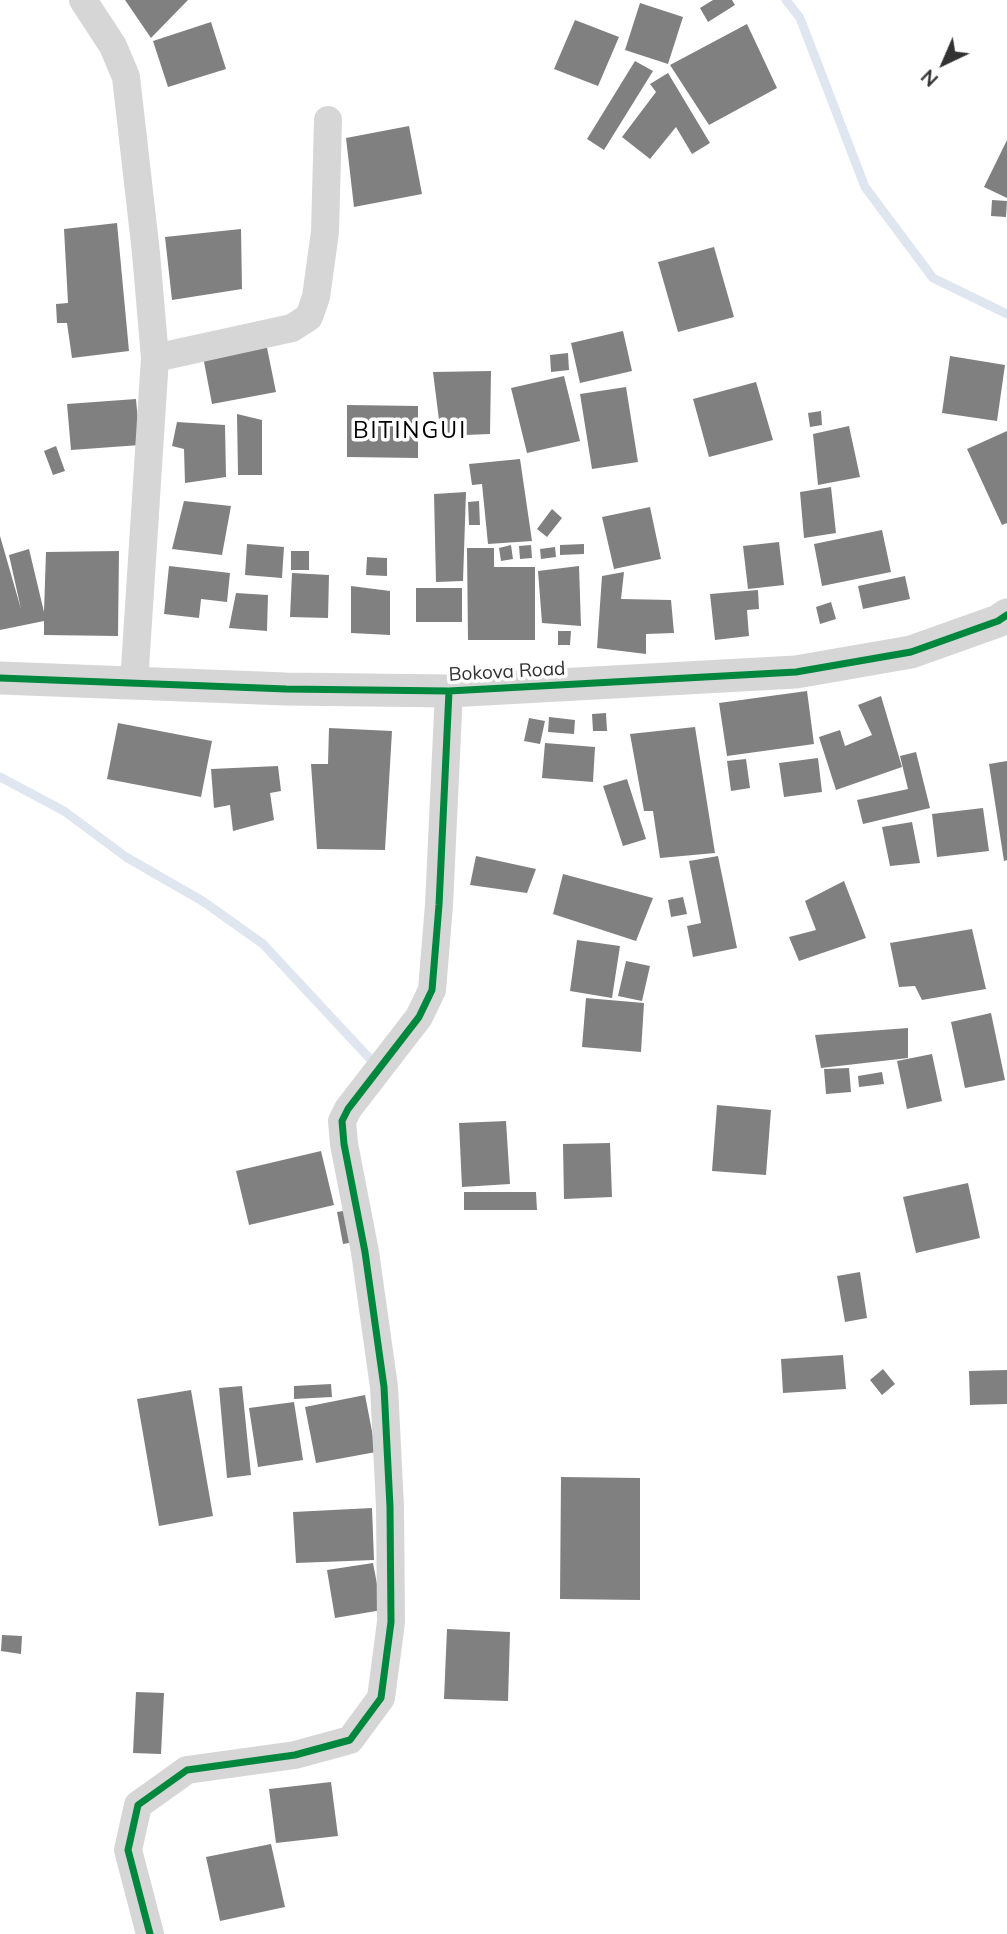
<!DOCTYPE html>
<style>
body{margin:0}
#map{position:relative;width:1007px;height:1934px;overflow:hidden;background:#fff;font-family:Mulish,sans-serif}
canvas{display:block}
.north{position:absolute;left:909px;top:28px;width:70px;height:70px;-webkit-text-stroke:5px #fff;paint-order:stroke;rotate:224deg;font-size:19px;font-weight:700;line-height:28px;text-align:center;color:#323232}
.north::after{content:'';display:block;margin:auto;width:24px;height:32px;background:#323232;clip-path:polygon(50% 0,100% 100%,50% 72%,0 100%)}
</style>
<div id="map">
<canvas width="1007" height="1934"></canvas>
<div class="north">N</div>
</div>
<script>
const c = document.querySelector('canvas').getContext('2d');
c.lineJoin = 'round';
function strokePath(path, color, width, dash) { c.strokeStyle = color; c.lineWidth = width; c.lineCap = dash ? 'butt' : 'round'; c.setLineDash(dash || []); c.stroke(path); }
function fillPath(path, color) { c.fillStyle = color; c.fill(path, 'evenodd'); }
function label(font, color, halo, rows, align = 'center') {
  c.font = font + ' Mulish,sans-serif'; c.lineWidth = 7; c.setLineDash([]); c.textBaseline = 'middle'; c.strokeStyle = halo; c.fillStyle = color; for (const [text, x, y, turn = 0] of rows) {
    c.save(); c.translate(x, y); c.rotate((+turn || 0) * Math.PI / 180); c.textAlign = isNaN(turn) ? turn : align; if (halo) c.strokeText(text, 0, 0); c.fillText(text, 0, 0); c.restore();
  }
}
strokePath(new Path2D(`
 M786,0L800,18L865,187L933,278L1007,314
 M0,777L64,811L126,857L204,902L263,944L372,1061`), '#dfe6f0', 9);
fillPath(new Path2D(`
 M125,0H188L151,38Z
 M713,0H732L735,5L708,22L700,8Z
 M640,3L683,17L668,64L625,50Z
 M575,20L619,37L598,86L554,69Z
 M211,22L226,69L168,87L153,41Z
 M747,24L777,88L709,125L670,65Z
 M635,61L653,71L604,150L587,139Z
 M668,73L710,143L692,154L676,127L650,159L622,137L656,92L650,84Z
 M409,126L422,194L354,207L346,138Z
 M1007,140V198L984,187Z
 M992,200L1007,201L1006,217L991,216Z
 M117,223L129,351L72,358L67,323H57L56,304L68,303L64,229Z
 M241,229L242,289L172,300L165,237Z
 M714,247L734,317L678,332L658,262Z
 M623,331L632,371L580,383L571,343Z
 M264,333L276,392L212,404L201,346Z
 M568,353L569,370L551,372L550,355Z
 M950,356L1005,365L997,421L942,413Z
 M491,371L490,434L441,436L433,372Z
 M564,376L580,441L527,453L511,388Z
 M756,382L773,440L709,457L693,399Z
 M626,387L638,462L592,469L580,394Z
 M136,399L140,445L71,450L67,404Z
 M347,405L418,406V458L347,457Z
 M821,411L822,425L810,427L808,413Z
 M237,414L262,420V475H238Z
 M177,422L225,425L226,477L185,483L184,449L172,446Z
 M849,426L860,477L818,485L813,434Z
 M1007,431V523L1002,525L967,449Z
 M56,446L65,471L53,475L44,451Z
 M520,459L532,541L488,544L482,484L472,485L469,464Z
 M831,487L836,533L804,538L800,492Z
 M466,492L463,581L436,582L434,494Z
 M184,501L231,506L222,555L172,549Z
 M479,501L480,525H469L468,502Z
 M650,507L661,559L614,569L602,517Z
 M552,509L562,518L547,537L537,529Z
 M882,530L891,572L822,586L814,544Z
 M0,536L21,609L9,555L29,549L44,612L46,552L119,551L118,636L44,635V621L0,630Z
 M779,542L784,585L748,589L743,546Z
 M247,544L284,547L282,578L245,575Z
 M584,544V554L560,555V545Z
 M511,545L513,559L501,561L499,548Z
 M531,545L532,558L520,559L519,546Z
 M555,547L556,557L541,559L540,549Z
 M467,548H494V567H535V640H468Z
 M291,551H309V570H291Z
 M367,557L387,558V576L366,575Z
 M169,566L230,573L227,602L201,599L199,618L164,614Z
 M579,566L581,626L542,623L538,571Z
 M624,572L621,599L671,600L674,633L646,634V654L597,648L602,576Z
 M292,573L329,575L328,618L290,617Z
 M905,576L910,599L863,609L858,586Z
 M351,586L390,591V635L351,633Z
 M416,588H462V622H416Z
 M758,590L759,609L747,610L749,636L715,640L710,594Z
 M236,593L268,595L267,631L229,628Z
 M831,602L836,619L820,624L816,607Z
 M558,631H571L570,645H558Z
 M807,691L814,744L727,756L719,703Z
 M881,696L902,767L836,790L819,737L840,730L845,746L872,735L858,705Z
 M606,713L607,731H593L592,714Z
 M549,717L575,720L574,734L548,732Z
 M529,718L545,721L540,744L524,741Z
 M118,723L212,741L201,797L107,779Z
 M695,727L715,853L660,858L653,811H644L630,734Z
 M329,728L392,731L385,850L317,849L311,764H328Z
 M545,743L595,747L593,782L542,778Z
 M916,752L930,808L863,824L857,800L908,789L900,756Z
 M818,758L822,792L784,797L779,763Z
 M746,759L750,788L731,791L727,761Z
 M1007,761V860L1004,861L989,764Z
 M278,766L281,791L270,793L274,820L233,831L230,805L214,808L211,769Z
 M627,779L646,839L623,846L603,786Z
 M983,808L989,851L937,857L932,814Z
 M912,822L920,863L890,866L882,827Z
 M476,856L536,869L527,893L470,885Z
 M718,856L737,948L693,957L687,926L701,923L689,861Z
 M563,874L653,898L636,941L553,914Z
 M844,881L866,938L799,961L789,937L816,930L805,901Z
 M683,897L687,914L671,917L668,900Z
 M972,929L986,989L922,1000L915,986L899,987L890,943Z
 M577,940L620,946L612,998L570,991Z
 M626,961L650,966L642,1001L618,996Z
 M586,998L644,1003L641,1052L582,1047Z
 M991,1013L1005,1080L965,1088L951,1022Z
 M908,1028V1058L821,1068L815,1035Z
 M932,1054L942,1101L907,1109L897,1061Z
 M849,1068L851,1092L826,1094L824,1069Z
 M882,1072L884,1084L859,1087L858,1076Z
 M717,1105L771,1110L766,1175L712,1171Z
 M506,1121L510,1184L462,1187L459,1123Z
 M610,1143L612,1197L564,1199L563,1144Z
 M321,1151L334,1205L249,1225L236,1171Z
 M968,1183L980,1238L916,1253L903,1197Z
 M464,1192H536L537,1210H464Z
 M355,1209L360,1241L343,1244L337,1212Z
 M860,1272L867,1318L845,1322L837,1276Z
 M843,1355L846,1389L783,1393L781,1359Z
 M883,1369L895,1384L882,1395L870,1380Z
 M1007,1370V1404L970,1405L969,1371Z
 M331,1384L332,1397L294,1399V1386Z
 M242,1386L251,1475L227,1478L219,1388Z
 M191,1390L213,1516L159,1526L137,1399Z
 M365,1395L376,1452L316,1463L305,1407Z
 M294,1402L303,1460L258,1467L249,1408Z
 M561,1477L640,1478V1600L560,1599Z
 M372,1508L374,1560L296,1563L293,1512Z
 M373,1563L382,1610L335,1618L327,1570Z
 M447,1629L510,1632L508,1701L444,1699Z
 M2,1635L22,1636L21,1654L1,1651Z
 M136,1692L164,1693L161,1754L133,1753Z
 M331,1782L338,1836L276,1843L269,1789Z
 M271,1844L285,1907L220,1921L206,1857Z`), '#808080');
strokePath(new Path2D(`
 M83,0L113,46L126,77L146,253L155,358L134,684
 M155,358L292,328L309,317L316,297L325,232L328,120
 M150,1934L128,1850L138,1805L187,1770L295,1755L350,1740L381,1698L391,1622L390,1507L384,1387L365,1252L344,1144L342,1121L348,1109L419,1017L432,990L439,905L449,691`), '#d6d6d6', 28);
strokePath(new Path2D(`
 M0,678L286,689L449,691L796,672L911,652L998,621L1007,615`), '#d6d6d6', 33);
strokePath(new Path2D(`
 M0,678L286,689L449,691L796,672L911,652L998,621L1007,615
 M150,1934L128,1850L138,1805L187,1770L295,1755L350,1740L381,1698L391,1622L390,1507L384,1387L365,1252L344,1144L342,1121L348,1109L419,1017L432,990L439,905L449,691`), '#00873e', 7);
label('19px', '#323232', '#fff', [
 ["Bokova Road",507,672,-3]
]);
c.letterSpacing = '2px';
label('23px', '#000', '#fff', [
 ["BITINGUI",410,431]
]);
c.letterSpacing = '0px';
</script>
